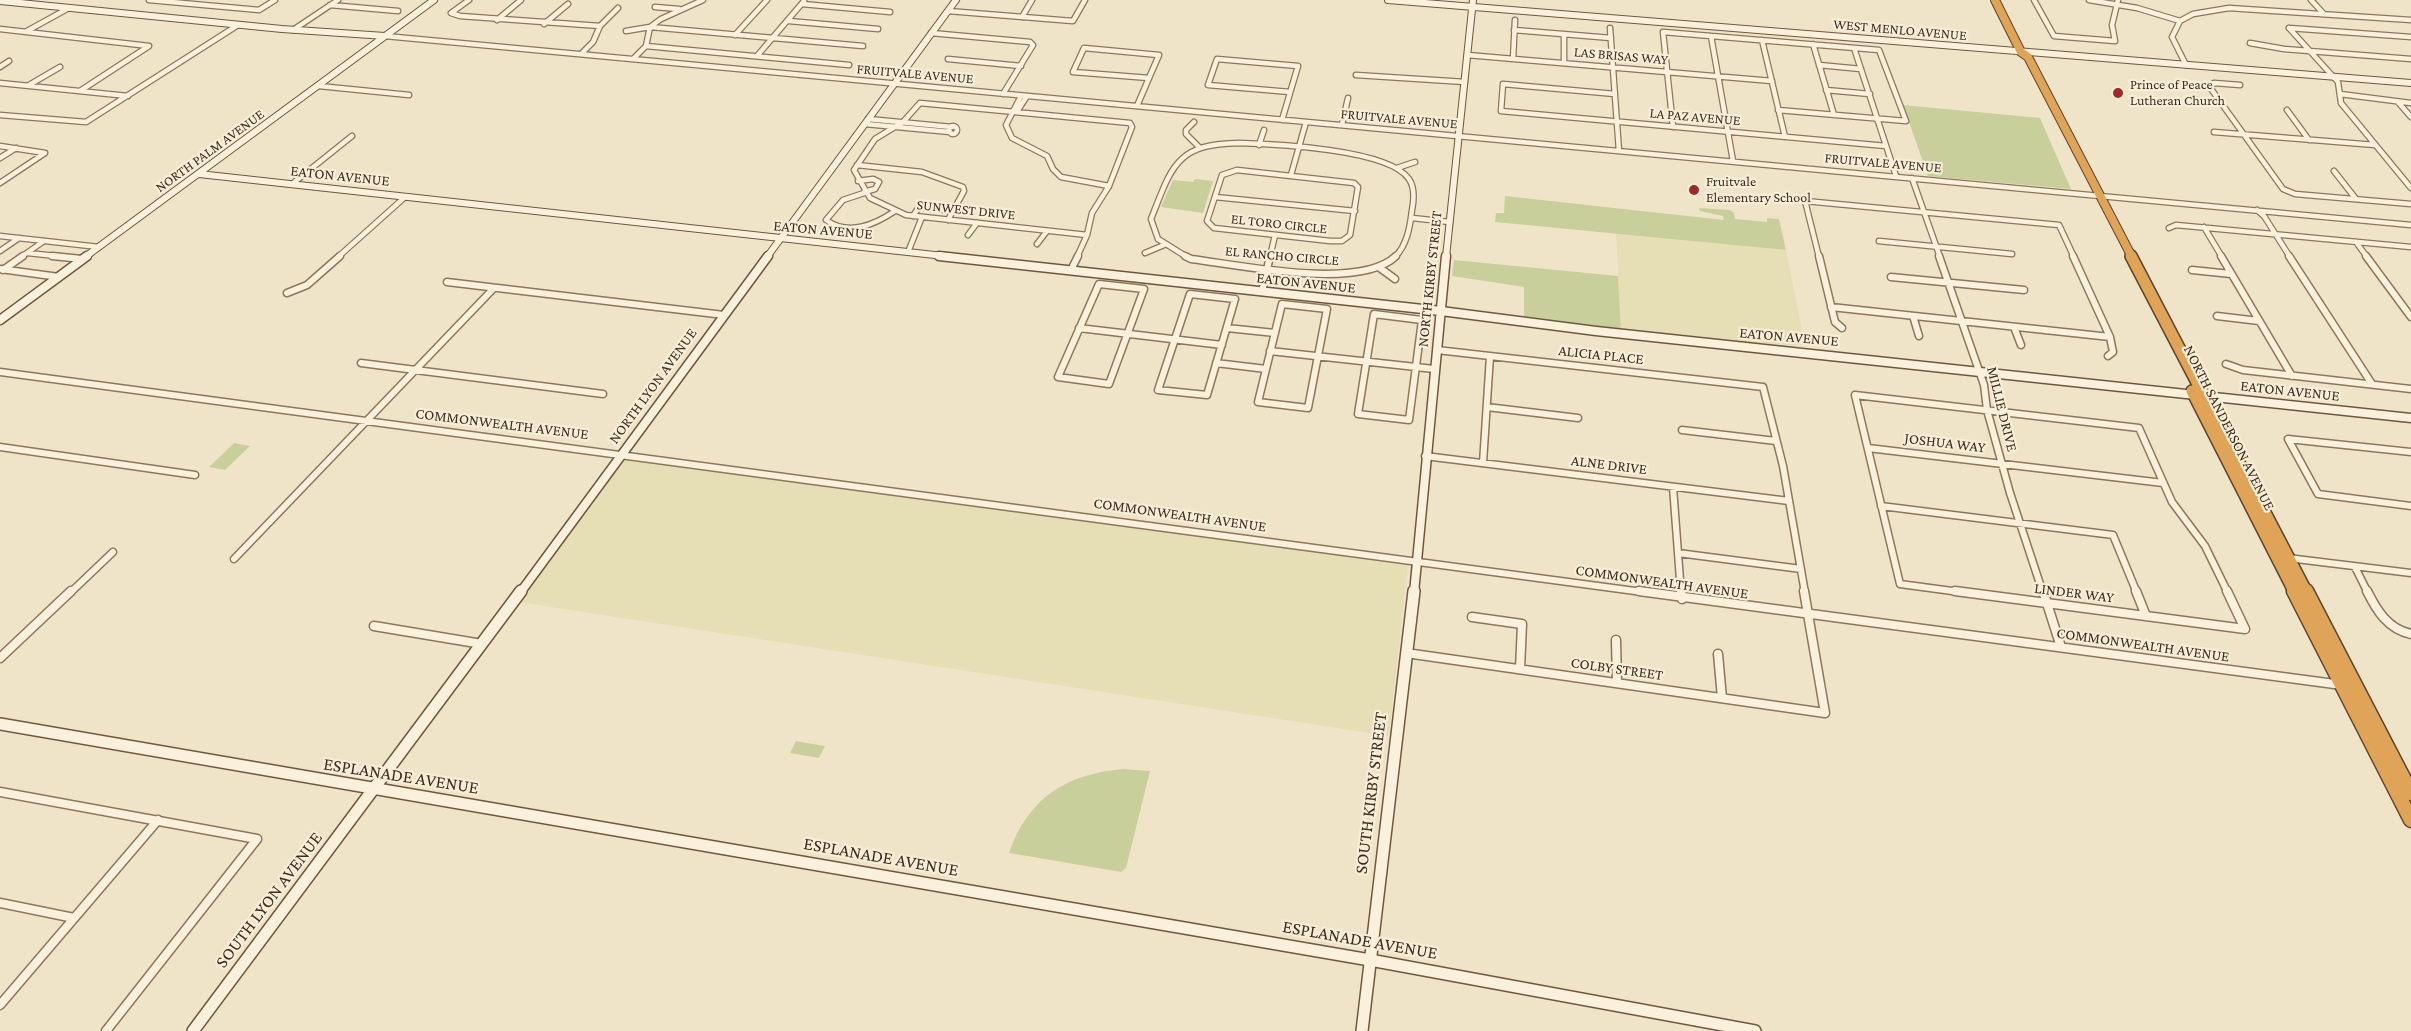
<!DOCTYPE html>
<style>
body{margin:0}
canvas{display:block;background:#f0e4c8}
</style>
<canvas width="2411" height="1031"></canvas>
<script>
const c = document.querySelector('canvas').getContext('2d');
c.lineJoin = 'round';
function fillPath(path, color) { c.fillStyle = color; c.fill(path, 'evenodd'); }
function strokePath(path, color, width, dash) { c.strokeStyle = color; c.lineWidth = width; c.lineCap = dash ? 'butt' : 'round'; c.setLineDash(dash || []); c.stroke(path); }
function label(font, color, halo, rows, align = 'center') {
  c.font = font + ' "Crimson Pro",serif'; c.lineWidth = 4.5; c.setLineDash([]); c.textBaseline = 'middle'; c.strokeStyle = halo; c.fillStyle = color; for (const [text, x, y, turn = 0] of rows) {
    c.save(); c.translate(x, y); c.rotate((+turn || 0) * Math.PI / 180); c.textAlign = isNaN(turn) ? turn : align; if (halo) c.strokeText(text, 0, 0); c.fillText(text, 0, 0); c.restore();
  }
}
fillPath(new Path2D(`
 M1616,233L1786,250L1805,345L1780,348L1621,330Z
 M624,458L1408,564L1389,736L518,602Z`), '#e6deb5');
fillPath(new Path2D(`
 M1903,105L2040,118L2071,189L1928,176Z
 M1195,179L1213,181L1203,213L1161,207L1173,180L1193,182Z
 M1505,196L1724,220L1723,216L1700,211L1699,208L1730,210L1734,213L1735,219L1767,222V218L1779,219L1786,250L1495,222L1496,213H1504Z
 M1454,260L1618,276L1621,330L1524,317V287L1452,276Z
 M234,443L250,446L225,470L209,467Z
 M796,741L825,746L819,758L790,753Z
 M1123,769L1150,771L1126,868L1121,872L1009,853C1028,798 1066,774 1123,769Z`), '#c9cf9b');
const streetFar2 = new Path2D(`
 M149,0L259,10L275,0
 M469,0L451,13L460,16L600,26
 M2034,0L2054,36L2115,41L2112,25L2118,0
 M2089,0L2137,8L2180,21
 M2311,0L2323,13
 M802,4L890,12
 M330,5L398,11
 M655,7L679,9
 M948,11L1073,21L1085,0
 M1022,17L1032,0
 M497,20L521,0
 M789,21L878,29
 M544,24L568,4
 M1610,28L1619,151
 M2289,28L2338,82L2341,103L2411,188
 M2289,28L2411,37
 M0,29L149,46L80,91
 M293,30L338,0
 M1514,30L1611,38
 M27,31L67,9
 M626,31L650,27L863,46
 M931,33L1030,42L1033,45L1003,94
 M1564,34V63
 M735,35L767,0
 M385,36L2411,225
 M1711,36L1733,161
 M1762,40L1785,137
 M2250,43L2284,49L2411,59
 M1813,44L1834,115
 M646,46L849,65
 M1084,48L1159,55L1149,78L1073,72Z
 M1854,48L1896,176
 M581,54L593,42L600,26L618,8
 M1467,55L1772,81
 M757,56L804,1
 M633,59L646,46L650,27L661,19L703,0
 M948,59L1021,66
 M1513,59L1515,20
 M1819,65L1861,69
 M2186,65L2172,37L2180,21L2193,14L2229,8L2411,20
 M0,67L9,61
 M1356,75L1465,82
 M0,83L128,96
 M29,85L60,67
 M2240,85L2214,83L2209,86L2283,189L2295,194L2411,204
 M319,86L409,95
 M1826,90L1870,94
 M1615,94L1503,84L1501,111L1886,146
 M2340,94L2411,103
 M1021,96L1006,125L1012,138L1047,156L1053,169L1061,177L1109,186
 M2398,102L2411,117
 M920,103L1130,123L1132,127L1109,186L1092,213L1087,235L906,215L870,198L854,170L875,139L903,122Z
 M1137,106L1149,78
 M2287,110L2309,140
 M1013,111L1018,110L1027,96
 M0,115L86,122L238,25
 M868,119L952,127
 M1282,120L1298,66L1217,59L1208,85L1290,92
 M1194,122L1186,130V134L1200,148
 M865,124L950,132
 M1342,125L1348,98
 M949 130a4 4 0 1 1 8 0a4 4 0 1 1-8 0Z
 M1673,127L1663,32L1879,50L1906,121L1778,110
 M2214,132L2375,145
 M1259,145L1264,130
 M0,146L45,153L0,183
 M0,158L16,148
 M857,165L922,172L963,187L964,191L948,220
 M1397,168L1415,162
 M1237,170L1354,183L1358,187L1350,235L1342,241H1330L1214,228L1207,221L1222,175Z
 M2334,171L2356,199
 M1291,175L1306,122
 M1912,178L1940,257
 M858,181L873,179L879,182L875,189L864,192
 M292,184L352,136
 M864,193L843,200L826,220C849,236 874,225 895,211
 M1215,197L1355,211
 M2257,210L2264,216L2290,257
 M913,216L919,207L953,211
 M1412,218L1450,222
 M2204,227L2222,257
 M2169,228L2176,225L2411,247
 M968,235L977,223
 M0,236L99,247
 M1879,241L2012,254
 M2356,242L2367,257
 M1037,244L1047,231
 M0,251L19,238
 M908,252L922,217
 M28,253L65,257
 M1145,253L1164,245
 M21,257L44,241
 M338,257L405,197
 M1077,257L1087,235
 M1187,257L1158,239L1151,219C1172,167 1175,144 1239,143C1274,144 1389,149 1409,179C1415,188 1414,200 1412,210C1410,227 1407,245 1395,257
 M1270,257L1275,235
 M1819,257L1805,201L2059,225L2074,257`);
const streetFar1 = new Path2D(`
 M52,256L82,259
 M1185,256L1191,259C1240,265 1360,291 1396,256
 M1819,256L1835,322L1842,328
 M1939,256L1984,385L1987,410L2010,493L2043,593
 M2073,256L2110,337L2113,352L2108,356
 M2221,256L2292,376
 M2289,256L2372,384
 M2366,256L2411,317
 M1380,268L1395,279
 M0,269L59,277
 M3,270L23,256
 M1071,270L1078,256
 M2192,270L2231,274
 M1891,277L2024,290
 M447,282L724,315
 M1099,284L1144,289L1109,384L1058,377Z
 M1262,292L1270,256
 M287,293L307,285L340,256
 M1190,294L1235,299L1207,395L1158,390Z
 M1282,304L1327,309L1308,408L1258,402Z
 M1831,307L2110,337
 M1374,314L1422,320L1409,420L1358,414Z
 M1913,316L1919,336
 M2217,316L2259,321
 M2014,327L2021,345
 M1079,328L1222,345
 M1227,328L1275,333
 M1437,350L1763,387L1783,466L1805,593
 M1270,351L1434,369
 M361,363L603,394
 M1216,363L1266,369
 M2226,364L2243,370L2411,389
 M0,372L1650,593
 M1487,407L1578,418
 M1682,430L1776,441
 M0,447L195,475
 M1868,448L2163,483
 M2411,452L2288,439L2318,494L2411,506
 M1425,456L1789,501
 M1483,463L1490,356
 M1673,487L1681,593
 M1881,506L2113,535L2137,593
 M1678,553L1801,569
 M2288,558L2411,573
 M234,559L494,288
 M2355,567L2368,593
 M70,593L113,552
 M1967,593L1900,584L1855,395L2139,428L2172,502L2205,546L2228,593`);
const street = new Path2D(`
 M1639,591L2342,685
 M1681,591L1682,599
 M1955,591L2245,629L2227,591
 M2043,591L2061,647
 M2136,591L2146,616
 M2367,591C2377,611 2388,629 2411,634
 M1472,617L1522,624L1520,669
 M374,626L482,644
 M1616,640L1617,683
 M1406,653L1825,713L1804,591
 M1718,654L1722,698
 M0,658L71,591
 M0,792L257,839L106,1031
 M0,903L74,918
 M0,1005L158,820`);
const secondaryFar2 = new Path2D(`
 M1388,0L2411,83
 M0,1L282,29L385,36
 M199,174L953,257
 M85,257L434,0
 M767,257L956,0
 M1446,257L1473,0`);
const secondaryFar1 = new Path2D(`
 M939,256L1441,311L1596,331L2411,418
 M0,320L87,256
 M520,593L768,256
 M1414,593L1446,256`);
const secondary = new Path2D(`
 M0,724L1370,960L1755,1031
 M193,1031L521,591
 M1362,1031L1414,591`);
const highwayFar2 = new Path2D(`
 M1995,0L2021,52L2028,57L2132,257`);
const highwayFar1 = new Path2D(`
 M2131,256L2307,593
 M2192,391L2295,593`);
const highway = new Path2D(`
 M2294,591L2411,820
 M2306,591L2411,793`);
strokePath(streetFar2, '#8d765c', 7);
strokePath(streetFar1, '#8d765c', 9);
strokePath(street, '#8d765c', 11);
strokePath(secondaryFar2, '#6f573f', 8);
strokePath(secondaryFar1, '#6f573f', 11);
strokePath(secondary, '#6f573f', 14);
strokePath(highwayFar2, '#5b4430', 10);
strokePath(highwayFar1, '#5b4430', 14);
strokePath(highway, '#5b4430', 17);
strokePath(streetFar2, '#faf1dc', 4.5);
strokePath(streetFar1, '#faf1dc', 6);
strokePath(street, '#faf1dc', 8);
strokePath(secondaryFar2, '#faf1dc', 6);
strokePath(secondaryFar1, '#faf1dc', 8);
strokePath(secondary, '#faf1dc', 11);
strokePath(highwayFar2, '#e0a458', 8);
strokePath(highwayFar1, '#e0a458', 11);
strokePath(highway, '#e0a458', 14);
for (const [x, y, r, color] of [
 [2118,93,6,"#9e2a2b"],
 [1694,190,6,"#9e2a2b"]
]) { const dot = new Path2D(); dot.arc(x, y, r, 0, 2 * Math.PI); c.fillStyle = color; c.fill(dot); strokePath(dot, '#f7eed8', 2); }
label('14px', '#3d2e20', '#f7eed8', [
 ["WEST MENLO AVENUE",1900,30,5],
 ["LAS BRISAS WAY",1621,56,5],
 ["FRUITVALE AVENUE",915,74,5],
 ["LA PAZ AVENUE",1695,117,5],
 ["FRUITVALE AVENUE",1399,119,5],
 ["NORTH PALM AVENUE",210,151,-36],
 ["FRUITVALE AVENUE",1883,163,5],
 ["SUNWEST DRIVE",966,210,6],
 ["EL TORO CIRCLE",1279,224,6],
 ["EL RANCHO CIRCLE",1282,256,5]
]);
label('14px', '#3d2e20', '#f7eed8', [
 ["Prince of Peace",2130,85],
 ["Lutheran Church",2130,101],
 ["Fruitvale",1706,182],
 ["Elementary School",1706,198]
], 'left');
label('15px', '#3d2e20', '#f7eed8', [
 ["EATON AVENUE",340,176,6],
 ["EATON AVENUE",823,230,5],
 ["NORTH KIRBY STREET",1430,279,-84],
 ["EATON AVENUE",1306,283,6],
 ["EATON AVENUE",1789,337,5],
 ["ALICIA PLACE",1601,355,6],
 ["NORTH LYON AVENUE",653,386,-54],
 ["EATON AVENUE",2290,391,6],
 ["MILLIE DRIVE",2002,409,76],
 ["COMMONWEALTH AVENUE",502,424,7],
 ["NORTH SANDERSON AVENUE",2229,428,63],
 ["JOSHUA WAY",1945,443,7],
 ["ALNE DRIVE",1609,465,7],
 ["COMMONWEALTH AVENUE",1180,515,8],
 ["COMMONWEALTH AVENUE",1662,582,8],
 ["LINDER WAY",2074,593,7],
 ["COMMONWEALTH AVENUE",2143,645,8],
 ["COLBY STREET",1617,669,8]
]);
label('18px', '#3d2e20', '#f7eed8', [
 ["ESPLANADE AVENUE",401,776,9],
 ["SOUTH KIRBY STREET",1371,793,-83],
 ["ESPLANADE AVENUE",881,857,10],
 ["SOUTH LYON AVENUE",269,900,-53],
 ["ESPLANADE AVENUE",1360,940,10]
]);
</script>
